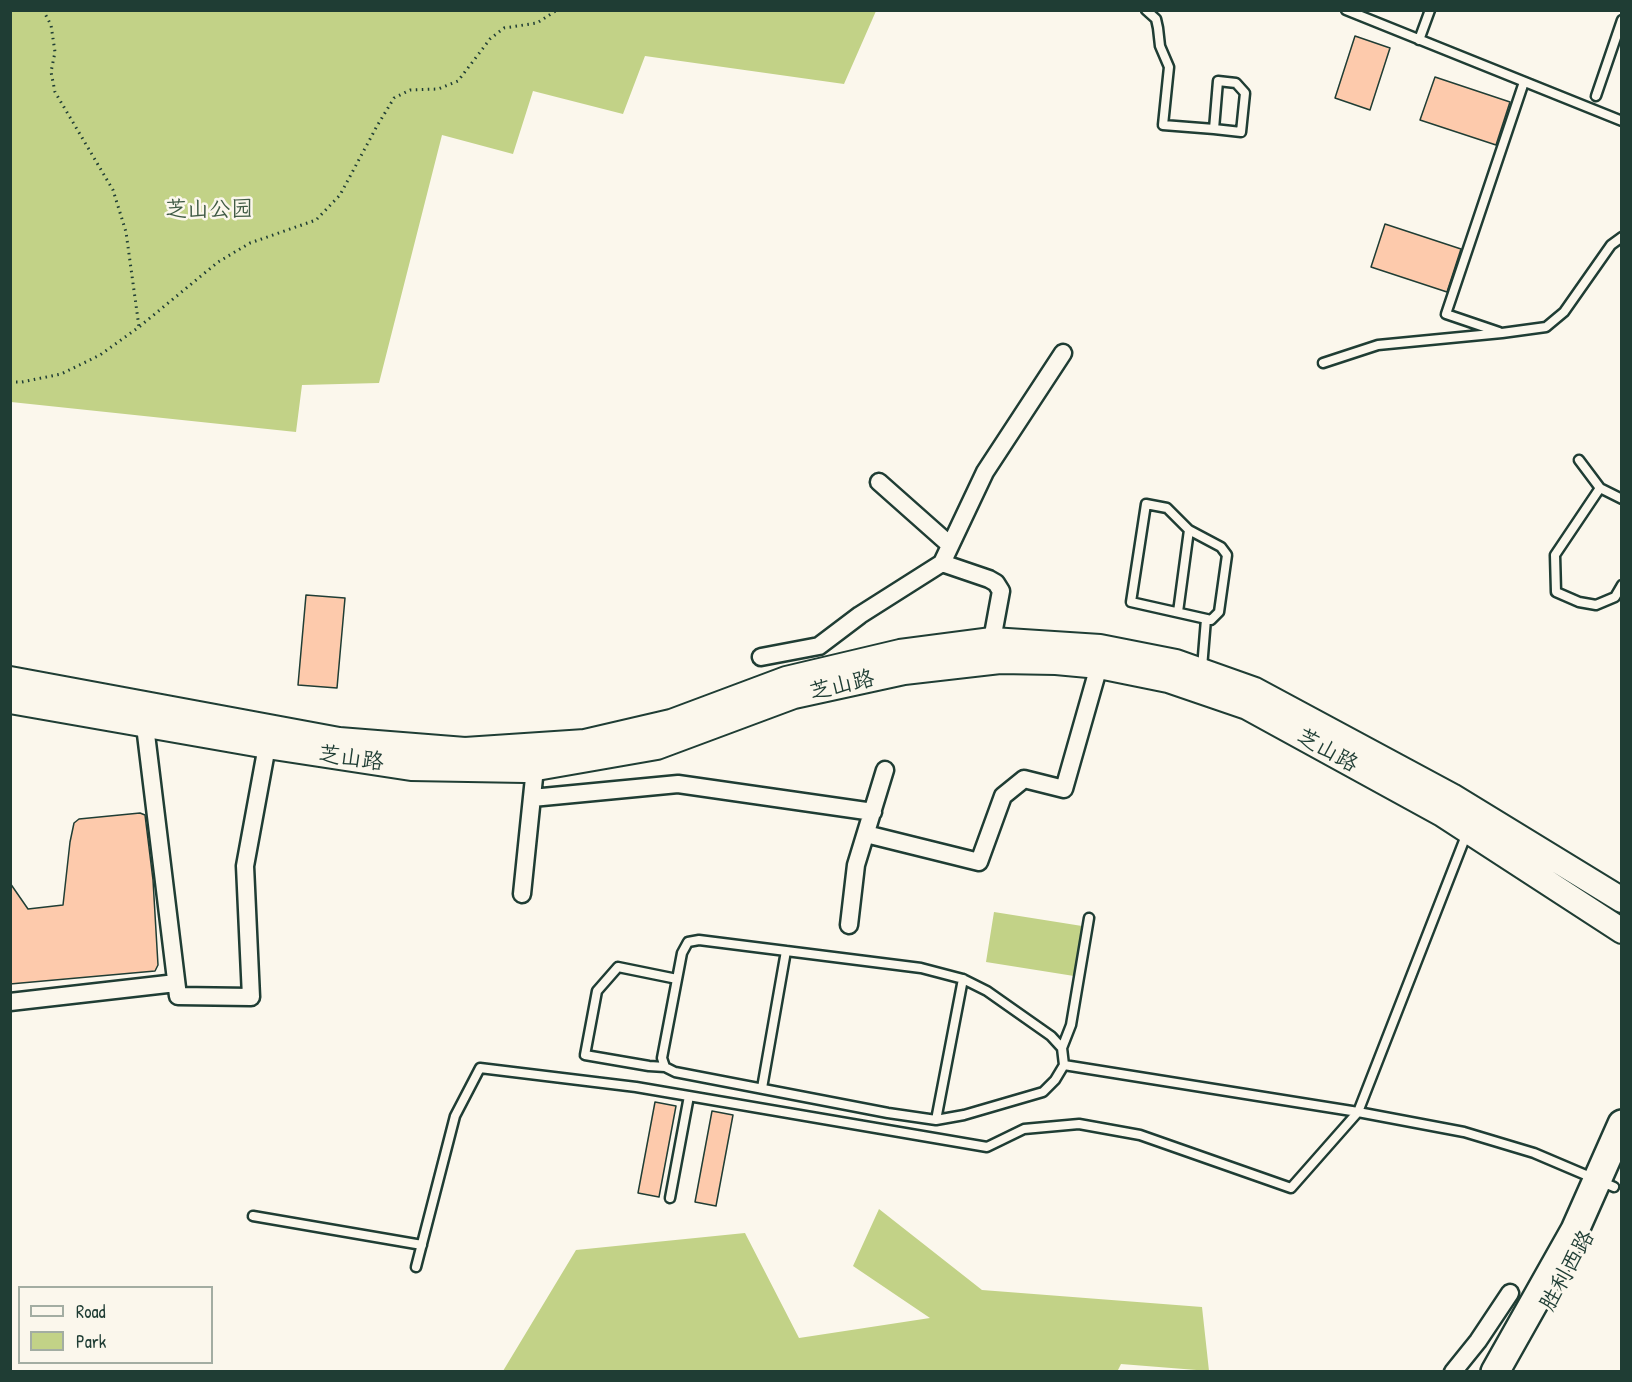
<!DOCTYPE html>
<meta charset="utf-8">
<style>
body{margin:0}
#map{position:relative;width:1632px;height:1382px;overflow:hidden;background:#fbf7ec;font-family:"Patrick Hand",sans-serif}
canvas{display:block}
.frame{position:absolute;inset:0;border:12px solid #1f3d34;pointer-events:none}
.legend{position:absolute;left:18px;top:1286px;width:195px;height:78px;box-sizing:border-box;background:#fbf7ec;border:2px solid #a3ada2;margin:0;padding:8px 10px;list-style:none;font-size:18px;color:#1f3d34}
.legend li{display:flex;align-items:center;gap:12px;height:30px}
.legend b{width:30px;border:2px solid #a3ada2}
</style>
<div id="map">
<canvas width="1632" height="1382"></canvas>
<div class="frame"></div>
<ul class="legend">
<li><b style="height:8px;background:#fbf7ec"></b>Road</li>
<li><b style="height:16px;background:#c2d287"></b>Park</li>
</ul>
</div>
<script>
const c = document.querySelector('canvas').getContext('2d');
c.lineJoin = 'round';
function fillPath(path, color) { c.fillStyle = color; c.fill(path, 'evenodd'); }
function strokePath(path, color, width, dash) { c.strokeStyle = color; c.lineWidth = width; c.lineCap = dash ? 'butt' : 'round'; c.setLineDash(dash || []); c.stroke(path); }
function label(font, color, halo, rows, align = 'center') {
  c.font = font + ' "Patrick Hand","LXGW WenKai TC",sans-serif'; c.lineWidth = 5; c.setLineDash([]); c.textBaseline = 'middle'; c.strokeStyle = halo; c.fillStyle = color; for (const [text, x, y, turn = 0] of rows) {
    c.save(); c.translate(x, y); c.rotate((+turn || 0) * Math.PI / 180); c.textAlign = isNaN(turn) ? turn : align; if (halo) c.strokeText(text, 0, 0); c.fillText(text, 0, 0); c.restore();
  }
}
fillPath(new Path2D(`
 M11,10H876V11L844,84L645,56L623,114L533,91L513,154L442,135L379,383L302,385L296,432L11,402Z
 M994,912L1082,926L1074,976L986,962Z
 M879,1209L982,1290L1202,1307L1209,1371L1121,1364L1117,1372L503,1371L576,1250L745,1233L799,1338L930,1318L853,1266Z`), '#c2d287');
const building = new Path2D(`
 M1355,36L1390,48L1370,110L1335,98Z
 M1435,77L1510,102L1496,145L1420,120Z
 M1385,224L1461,249L1447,292L1371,267Z
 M306,595L345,598L337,688L298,685Z
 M140,813L145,815L153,880L158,965L155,971L10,984V883L28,909L63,905L70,842L74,823L79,819Z
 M655,1102L676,1106L659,1197L638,1193Z
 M712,1111L733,1115L716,1206L695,1202Z`);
fillPath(building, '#fdcaac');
strokePath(building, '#1f3d34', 1.5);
const lane = new Path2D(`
 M1146,10L1156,19L1158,28L1160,46L1169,67L1163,125L1214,129
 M1346,10L1622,121
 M1419,40L1430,10
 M1218,81L1236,83L1245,93L1241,132L1214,129Z
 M1596,96L1622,20
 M1499,332L1446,314L1524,82
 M1323,363L1378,345L1502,333L1546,327L1564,312L1611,245L1622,237
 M1579,460L1600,488
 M1622,499L1600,488L1555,555L1556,592L1579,602L1596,605L1615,597L1622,585
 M1146,504L1167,508L1189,530L1221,547L1227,555L1219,612L1211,620L1131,602Z
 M1178,612L1189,530
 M1202,668L1206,619
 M699,940L921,968L963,979L987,991L1051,1036L1062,1048L1064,1065L1055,1080L1043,1092L964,1115L936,1120L888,1113L675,1072L665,1067L662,1058L682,953L688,942Z
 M1062,1048L1071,1025L1089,918
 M1064,1065L1358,1112L1464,1132L1534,1153L1614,1187
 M665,1067L649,1066L585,1055L597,991L618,967L677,979
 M762,1088L786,951
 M936,1120L963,979
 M670,1198L689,1096
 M253,1216L422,1245
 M416,1267L455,1116L480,1068L636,1087L987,1147L1024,1129L1079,1124L1140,1135L1291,1188L1358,1112L1467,833`);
const street = new Path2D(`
 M879,482L950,545
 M942,563L989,579L996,583L1001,591L992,640
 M761,657L819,646L860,615L942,563L985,472L1063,353
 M145,726L178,996L251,997L245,866L267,746
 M532,798L678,784L873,812
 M866,834L979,862L1003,796L1024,779L1064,789L1099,666
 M522,894L535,768
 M849,925L856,865L885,770
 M10,1002L176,983
 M1453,1372L1478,1341L1510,1293`);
const secondary = new Path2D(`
 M10,679L339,740L465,750L585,742L671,722L786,679L900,652L992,640L1100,647L1176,662L1255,690L1452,796L1622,900
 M10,701L267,746L411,768L525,770L657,747L794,696L904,672L1000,661L1056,662L1099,666L1168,680L1247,707L1442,814L1622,931`);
const primary = new Path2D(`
 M1495,1372L1575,1230L1622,1124`);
strokePath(lane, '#1f3d34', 13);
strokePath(street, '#1f3d34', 21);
strokePath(secondary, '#1f3d34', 28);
strokePath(primary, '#1f3d34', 32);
strokePath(new Path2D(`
 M43,10L51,25L55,52L51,72L55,92L113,190L126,232L139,327
 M10,382H22L61,374L100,355L139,327L218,262L250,243L316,220L340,195L377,126L394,98L410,90L438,89L458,81L490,39L504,28L537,23L557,10`), '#1f3d34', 3, [1.5, 4.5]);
strokePath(lane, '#fbf7ec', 8);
strokePath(street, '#fbf7ec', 16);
strokePath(secondary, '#fbf7ec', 24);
strokePath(primary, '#fbf7ec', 27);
label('22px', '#405b45', '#fbf7ec', [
 ["芝山公园",209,210]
]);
label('22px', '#1f3d34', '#fbf7ec', [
 ["芝山路",842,686,-13],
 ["芝山路",1327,751,29],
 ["芝山路",351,759,8],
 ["胜利西路",1568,1271,-61]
]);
</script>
